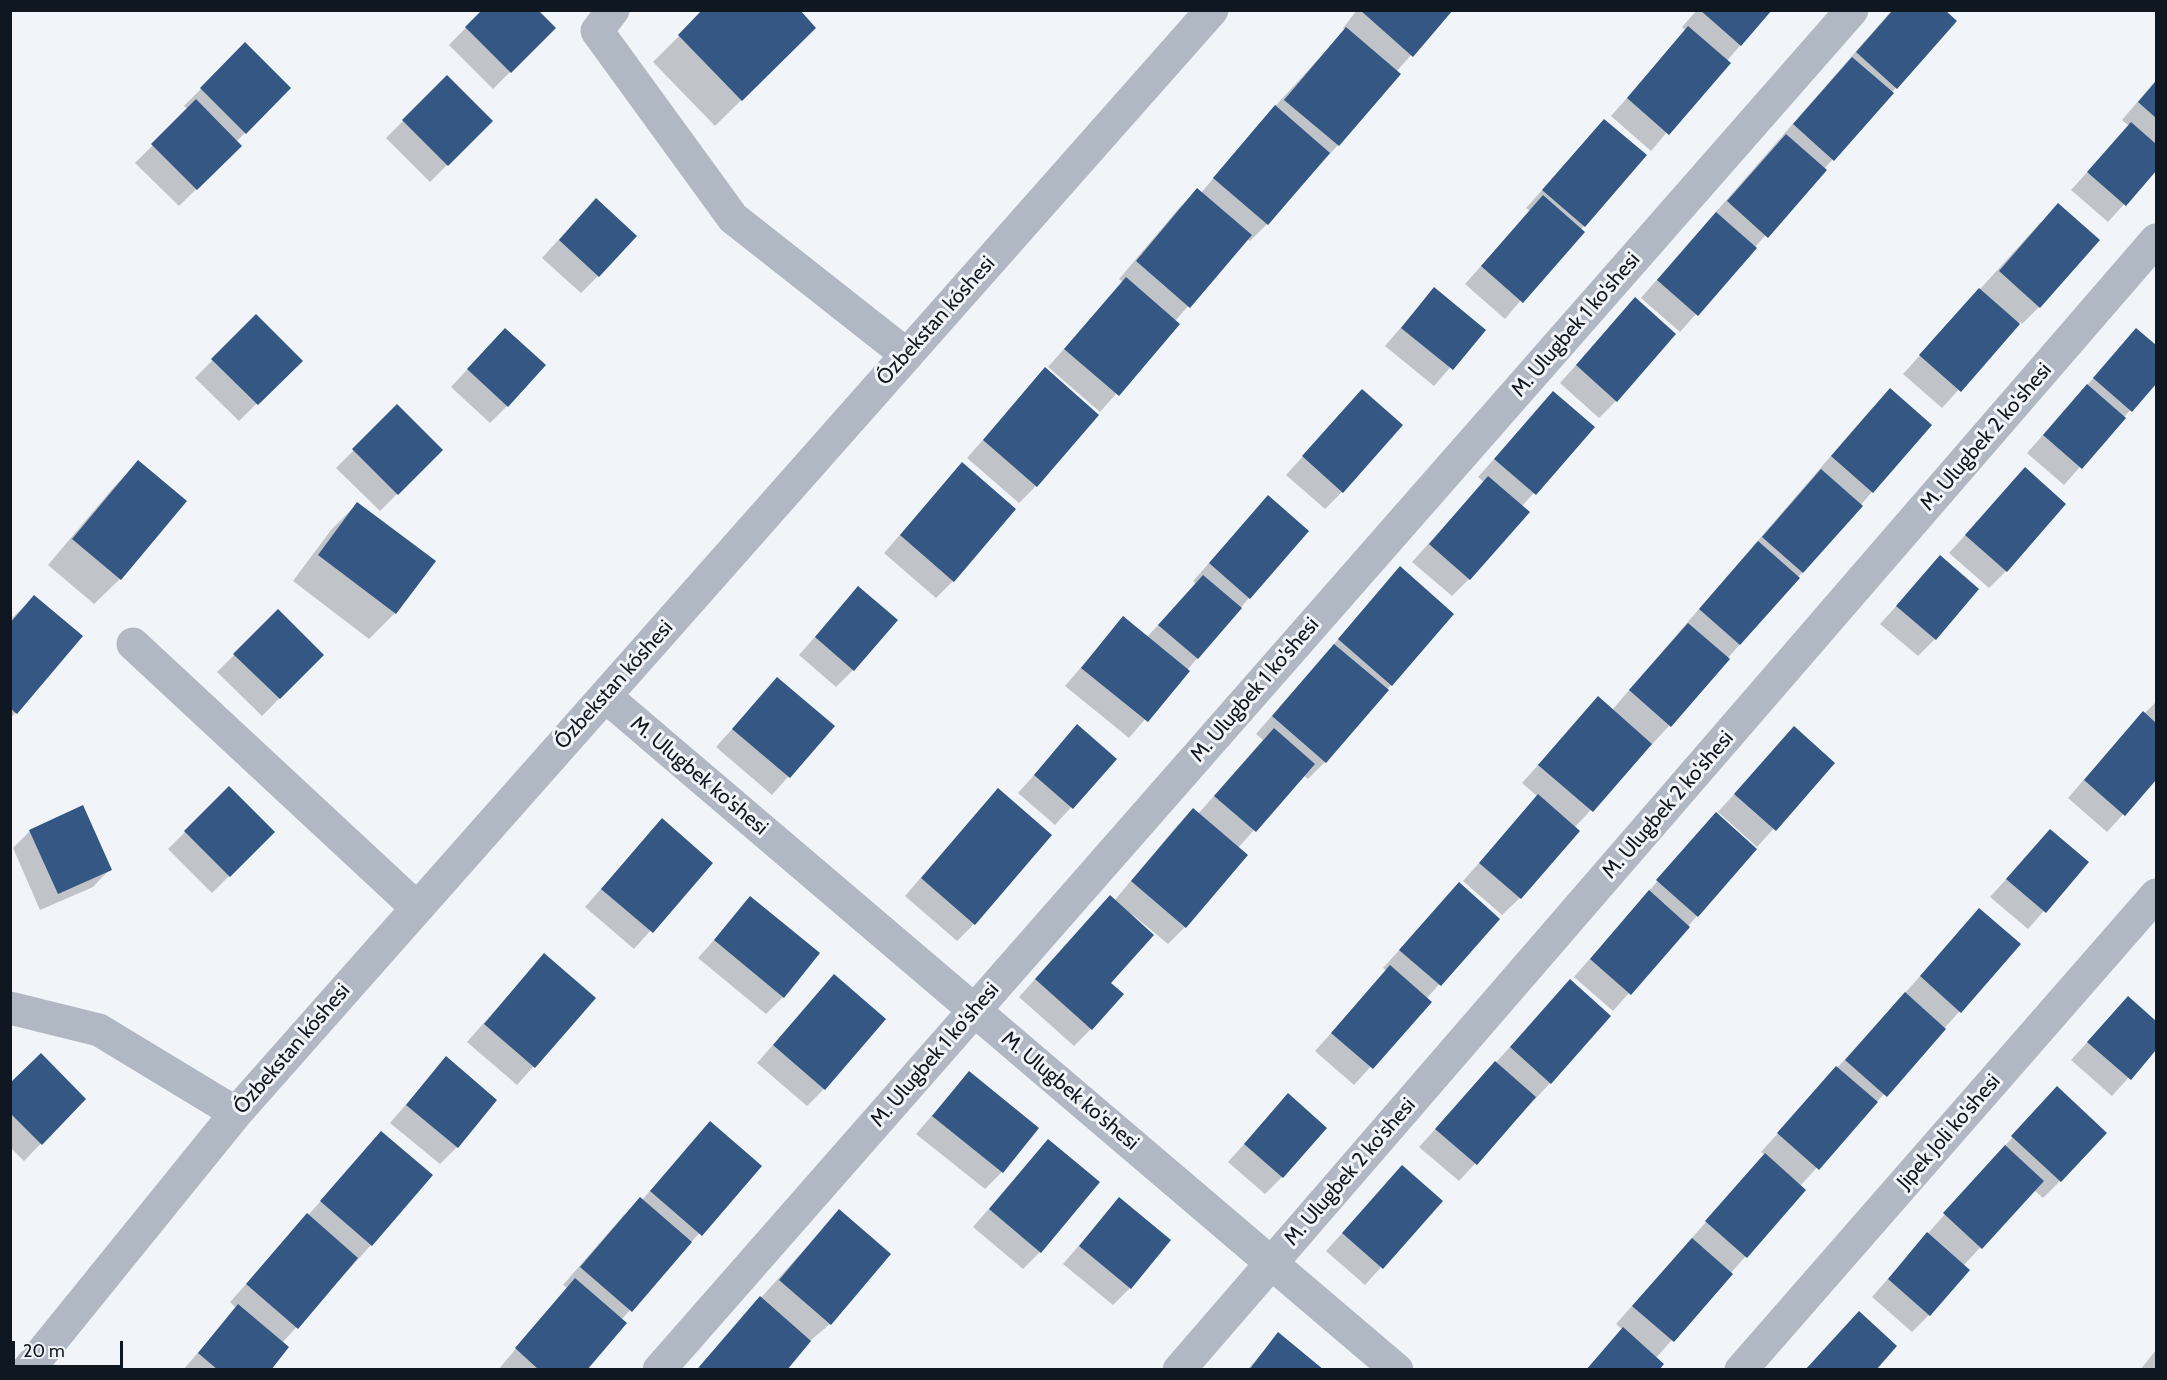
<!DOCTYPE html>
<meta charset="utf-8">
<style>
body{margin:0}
#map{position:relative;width:2167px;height:1380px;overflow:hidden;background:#f1f5fa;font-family:Cabin,sans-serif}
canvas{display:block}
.frame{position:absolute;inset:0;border:12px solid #0f1720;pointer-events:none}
.scale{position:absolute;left:12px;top:1341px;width:111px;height:27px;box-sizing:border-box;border:3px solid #0f1720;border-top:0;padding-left:8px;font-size:18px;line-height:21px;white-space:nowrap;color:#0f1720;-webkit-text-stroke:4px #f1f5fa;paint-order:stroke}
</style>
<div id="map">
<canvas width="2167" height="1380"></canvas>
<div class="frame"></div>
<div class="scale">20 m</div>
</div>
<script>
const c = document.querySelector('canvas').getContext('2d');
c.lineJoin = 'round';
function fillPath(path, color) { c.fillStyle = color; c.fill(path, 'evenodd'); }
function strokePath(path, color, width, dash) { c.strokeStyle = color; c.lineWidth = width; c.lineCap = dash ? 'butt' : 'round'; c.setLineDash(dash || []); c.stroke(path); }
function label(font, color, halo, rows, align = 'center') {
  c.font = font + ' Cabin,sans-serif'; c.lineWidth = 6; c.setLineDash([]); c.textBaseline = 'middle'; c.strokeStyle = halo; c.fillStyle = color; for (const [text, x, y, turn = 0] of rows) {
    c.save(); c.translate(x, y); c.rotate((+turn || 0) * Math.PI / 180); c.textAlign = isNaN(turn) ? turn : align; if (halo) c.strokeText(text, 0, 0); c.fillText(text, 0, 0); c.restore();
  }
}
fillPath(new Path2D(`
 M483,10L554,28L493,89L449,45Z
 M705,10L814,28L715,126L653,62Z
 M1357,10H1451L1396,72L1399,74L1338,145L1267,224L1250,241L1247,239L1175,321L1178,324L1100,412L1048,367L1123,282L1119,279L1180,207L1198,190L1201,193L1258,125L1345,30L1343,28Z
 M1697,10H1770L1651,151L1611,116L1686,31L1682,27Z
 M1892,10H1943L1955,21L1680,332L1641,298Z
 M245,44L289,88L236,142L240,146L179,206L135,163L188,110L184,106Z
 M447,77L491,121L430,182L386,138Z
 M2156,80V169L2108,222L2071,190L2129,126L2122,120Z
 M1604,121L1584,226L1505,319L1465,284L1530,211L1526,208Z
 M579,217L598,276L581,293L542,258Z
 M2041,222L2039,307L2022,324L2020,322L1942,408L1903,374Z
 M1434,289L1483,330L1434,386L1385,346Z
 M1635,299L1616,401L1599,418L1560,383Z
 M256,316L300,361L239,421L195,378Z
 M2136,330L2156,347V381L2064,485L2027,453Z
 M488,347L507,406L490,423L451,387Z
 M1045,369L1036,486L1019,503L967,458Z
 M1362,391L1342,492L1325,509L1286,475Z
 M1553,393L1593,428L1521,507L1469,579L1452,596L1412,562L1484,482L1478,477Z
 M397,407L441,450L380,511L336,468Z
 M1873,407L1872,492L1669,726L1574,828L1520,898L1502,915L1463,881L1538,797L1522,783L1598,698L1612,710Z
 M139,462L120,579L94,604L48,565L113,488Z
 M962,464L953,581L936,598L884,553Z
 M2025,469L2006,571L1989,588L1949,553Z
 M1268,497L1249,598L1129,738L1065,686L1123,618L1147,637L1196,584L1193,581Z
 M357,504L395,613L369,639L293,581L331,530Z
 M1941,557L1935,639L1918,656L1880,624Z
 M1400,568L1391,685L1325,762L1308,779L1303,775L1238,848L1185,927L1168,944L1133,915L1132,917L1091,1029L1074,1046L1019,997L1093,915L1114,901L1176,827L1193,810L1198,814L1263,740L1256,734Z
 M858,588L853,670L836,687L799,655Z
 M34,597L16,713L10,718V620Z
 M278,611L322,655L262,716L217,672Z
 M777,679L833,726L772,795L716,747Z
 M2156,702V778L2107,832L2068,798L2126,731Z
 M1077,727L1115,759L1055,825L1018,793Z
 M1794,728L1833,763L1757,847L1718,812Z
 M229,788L273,832L212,893L168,849Z
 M981,808L974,924L957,941L905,896Z
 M1716,814L1697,916L1613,1011L1574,977Z
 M662,820L711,863L634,949L585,907Z
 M30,831L110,869L93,887L40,910L13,848Z
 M2050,831L2087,862L2028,929L1990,897Z
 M1459,884L1498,919L1426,999L1430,1002L1354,1085L1315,1051L1387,971L1383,968Z
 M751,898L783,997L766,1014L698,958Z
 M1980,910L1960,1011L1800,1186L1804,1190L1656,1358L1657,1370H1586L1623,1330L1616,1324L1765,1155L1761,1152Z
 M544,955L594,998L517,1085L467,1042Z
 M834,976L824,1089L807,1106L757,1063Z
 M1570,981L1550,1083L1459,1181L1419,1147Z
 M2128,998L2156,1023V1047L2112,1096L2071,1060Z
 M446,1058L457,1147L440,1164L390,1123Z
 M969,1073L1002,1172L985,1189L916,1134Z
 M10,1085L84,1099L24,1161L10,1147Z
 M1288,1095L1282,1177L1265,1194L1228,1162Z
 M2040,1106L2060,1181L2043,1198L2034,1190L1963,1266L1929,1315L1912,1332L1872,1297Z
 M710,1123L760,1166L621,1320L585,1370H498L567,1288L563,1285L623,1216L642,1200Z
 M382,1133L371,1245L282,1343L269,1370H183L236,1308L230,1302Z
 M1048,1141L1040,1252L1023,1269L973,1227Z
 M1402,1167L1441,1201L1365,1285L1326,1251Z
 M1119,1199L1130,1288L1113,1305L1063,1264Z
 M839,1211L830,1324L811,1340L785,1370H696Z
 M1279,1334L1322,1370H1247Z
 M2156,1350V1370H2140Z`), '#0003');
fillPath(new Path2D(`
 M482,10H538L556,28L511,73L465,27Z
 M702,10H800L816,28L742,101L678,35Z
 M1360,10H1453L1413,57Z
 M1700,10H1772L1741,46Z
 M1893,10H1945L1957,21L1897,89L1856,52Z
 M1688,26L1731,63L1669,135L1627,98Z
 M1346,27L1401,74L1339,146L1284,100Z
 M245,42L291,88L246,134L200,88Z
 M1852,57L1894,93L1834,161L1793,124Z
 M447,75L493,121L448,166L402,120Z
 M2156,81V118L2138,102Z
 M196,99L242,146L197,190L151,144Z
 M1275,105L1330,153L1268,225L1213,178Z
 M1604,119L1647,155L1585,227L1542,190Z
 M2131,122L2156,144V171L2126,206L2087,172Z
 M1786,134L1827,170L1768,238L1727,201Z
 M1197,188L1252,235L1190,308L1136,261Z
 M1543,195L1585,232L1523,303L1481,266Z
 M596,198L637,236L599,277L559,240Z
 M2058,203L2100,240L2040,308L1999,271Z
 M1716,212L1757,248L1698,316L1657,280Z
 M1126,277L1180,324L1119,396L1064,349Z
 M1434,287L1486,330L1453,370L1401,328Z
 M1979,288L2020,324L1961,392L1919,355Z
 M1635,297L1676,334L1617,402L1576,365Z
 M256,314L303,361L258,405L211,359Z
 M505,328L546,365L508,407L467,369Z
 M2136,328L2156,345V384L2132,412L2093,378Z
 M1045,367L1099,415L1037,487L983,440Z
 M2087,384L2126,418L2082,469L2043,435Z
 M1890,388L1932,425L1873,493L1831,456Z
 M1362,389L1403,425L1343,493L1302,456Z
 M1553,391L1595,427L1536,495L1494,459Z
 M397,404L443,450L398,495L352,449Z
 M138,460L187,501L121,580L72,539Z
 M962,462L1016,509L954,582L900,535Z
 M2025,467L2066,504L2007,572L1965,535Z
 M1821,469L1863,506L1803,573L1762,537Z
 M1488,476L1530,512L1470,580L1429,544Z
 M1268,495L1309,531L1250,599L1209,563Z
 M357,502L436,561L396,614L318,555Z
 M1758,541L1800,578L1740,645L1699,609Z
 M1940,555L1979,589L1936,640L1896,606Z
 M1400,566L1454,614L1392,686L1338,639Z
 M1203,575L1242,608L1198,659L1158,625Z
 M858,586L898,620L854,671L815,637Z
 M34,595L83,636L17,714L10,708V623Z
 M278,609L324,655L280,699L233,654Z
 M1123,616L1190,671L1148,722L1081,668Z
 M1688,623L1730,659L1671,727L1629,690Z
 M1334,644L1389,690L1326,763L1272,716Z
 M777,677L835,726L790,778L732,729Z
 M1598,696L1652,744L1593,812L1538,765Z
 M2143,711L2156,723V780L2125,816L2084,780Z
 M1077,724L1117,759L1073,809L1034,775Z
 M1794,726L1835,763L1776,831L1734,794Z
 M1274,728L1315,764L1256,832L1214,796Z
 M229,786L275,832L230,877L184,831Z
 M998,788L1052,835L975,925L921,878Z
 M1538,794L1580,831L1521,899L1479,863Z
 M83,805L112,870L58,894L29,830Z
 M1193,808L1248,855L1186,928L1131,881Z
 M1716,812L1757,849L1698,917L1656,880Z
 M662,818L713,863L653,933L601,889Z
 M2050,829L2089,862L2046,913L2006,879Z
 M1459,882L1500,919L1441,986L1399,950Z
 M1649,890L1690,927L1631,995L1590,959Z
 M1110,895L1154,935L1111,983L1124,994L1092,1030L1035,979Z
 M750,896L820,953L784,998L714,940Z
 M1979,908L2021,944L1961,1013L1920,976Z
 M544,953L596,998L535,1068L484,1024Z
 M1390,965L1432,1002L1373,1069L1331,1033Z
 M834,974L886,1019L825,1090L773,1045Z
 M1570,979L1611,1016L1551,1084L1510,1047Z
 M1905,992L1946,1029L1887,1097L1845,1060Z
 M2128,996L2156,1021V1050L2131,1080L2087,1042Z
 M41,1053L86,1099L42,1145L10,1113V1083Z
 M446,1056L497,1100L458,1148L406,1105Z
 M1495,1061L1536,1097L1477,1165L1435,1129Z
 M1836,1066L1878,1102L1819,1170L1777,1133Z
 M969,1071L1039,1128L1003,1173L932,1116Z
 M2057,1086L2107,1133L2061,1182L2011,1136Z
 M1288,1093L1327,1128L1283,1178L1244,1144Z
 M710,1121L762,1166L702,1236L650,1191Z
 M381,1131L433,1175L372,1246L320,1201Z
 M1048,1139L1100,1182L1041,1253L989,1209Z
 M2005,1145L2044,1181L1982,1249L1943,1213Z
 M1765,1153L1806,1190L1747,1258L1705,1221Z
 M1402,1165L1443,1201L1383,1269L1342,1233Z
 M640,1197L692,1242L632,1312L580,1267Z
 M1119,1197L1171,1240L1131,1289L1079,1246Z
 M839,1209L891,1254L831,1325L779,1280Z
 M307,1213L358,1258L298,1329L246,1284Z
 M1927,1232L1970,1270L1930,1316L1888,1279Z
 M1692,1238L1733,1274L1674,1342L1632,1306Z
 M575,1278L627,1323L587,1370H539L515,1348Z
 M760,1296L811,1341L787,1370H701L699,1367Z
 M238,1304L289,1347L271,1370H218L198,1353Z
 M1859,1311L1897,1346L1876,1370H1805Z
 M1623,1327L1664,1364L1659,1370H1586Z
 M1278,1332L1324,1370H1249Z`), '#345783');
strokePath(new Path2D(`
 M613,10L597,31L733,218L907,355
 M133,644L417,908
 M605,696L1397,1370
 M10,1008L99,1030L236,1113
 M28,1370L236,1113L1212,10
 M659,1370L1852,10
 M1179,1370L2156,240
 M1741,1370L2156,895`), '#afb8c3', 33);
label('21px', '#0f1720', '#f1f5fa', [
 ["Ózbekstan kóshesi",936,321,-48],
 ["M. Ulugbek 1 ko'shesi",1576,325,-49],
 ["M. Ulugbek 2 ko'shesi",1986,437,-49],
 ["Ózbekstan kóshesi",614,685,-48],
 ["M. Ulugbek 1 ko'shesi",1255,690,-49],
 ["M. Ulugbek ko'shesi",699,776,40],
 ["M. Ulugbek 2 ko'shesi",1668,805,-49],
 ["Ózbekstan kóshesi",292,1049,-49],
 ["M. Ulugbek 1 ko'shesi",935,1055,-49],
 ["M. Ulugbek ko'shesi",1070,1091,40],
 ["Jipek Joli ko'shesi",1949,1132,-49],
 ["M. Ulugbek 2 ko'shesi",1350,1172,-49]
]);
</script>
